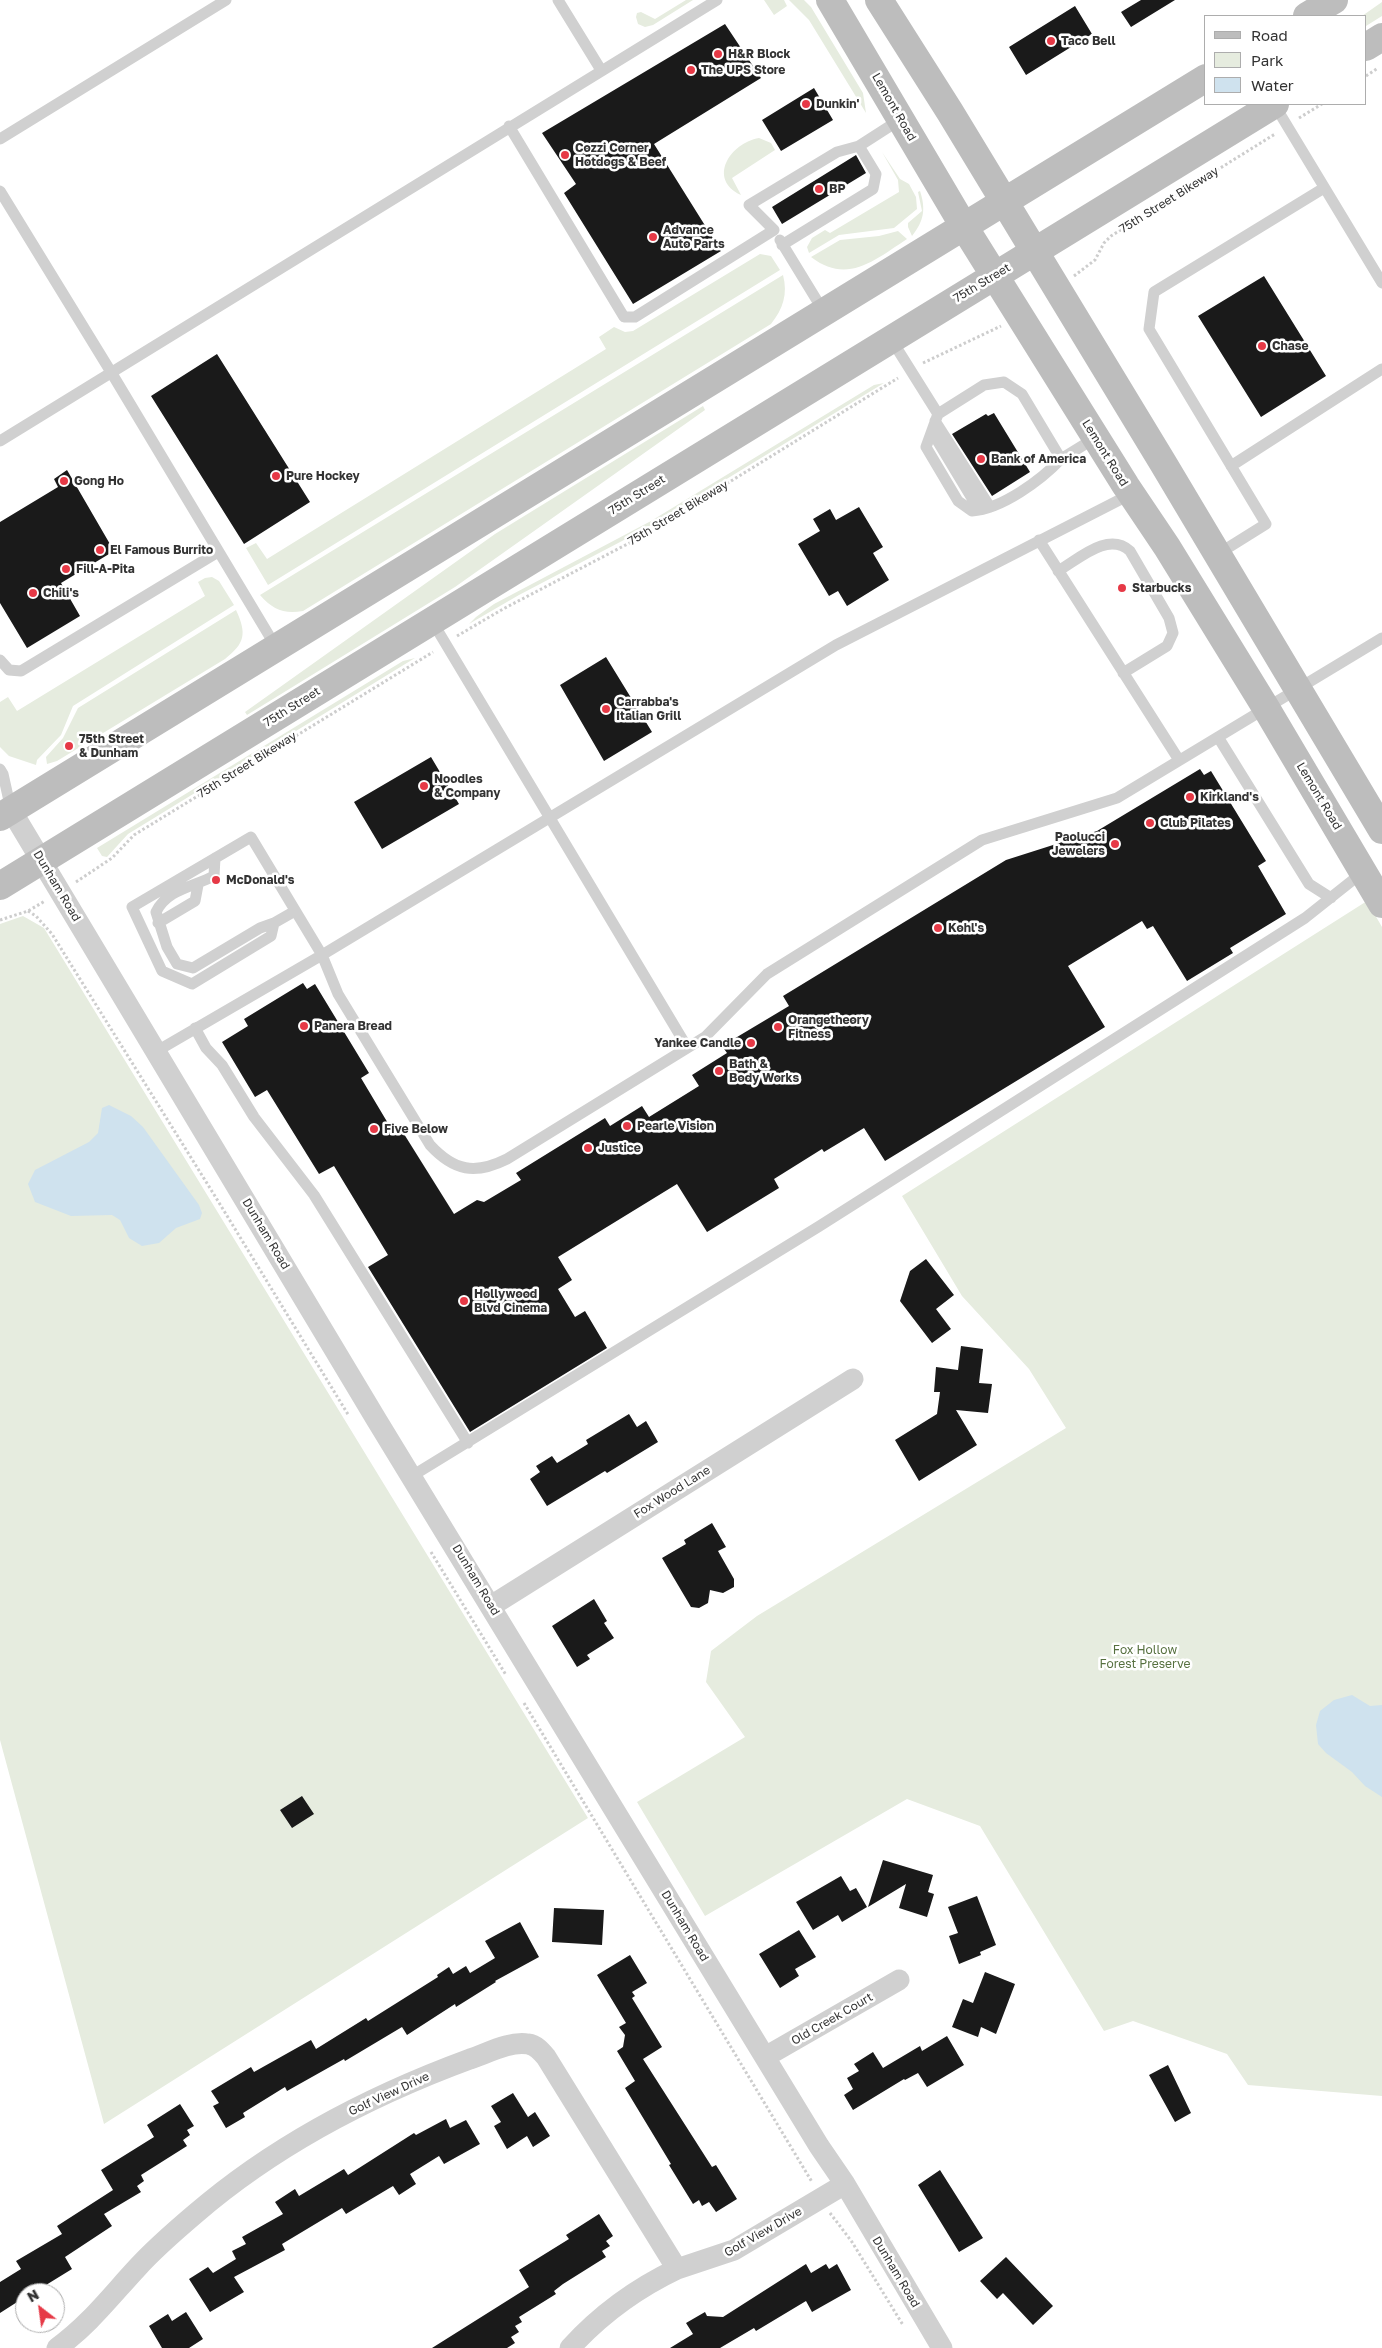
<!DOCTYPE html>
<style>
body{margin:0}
#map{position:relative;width:1382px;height:2348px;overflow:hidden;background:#fff;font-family:"Golos Text",sans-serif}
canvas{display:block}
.legend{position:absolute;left:1204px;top:15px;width:162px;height:90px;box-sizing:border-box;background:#fff;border:1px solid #adadad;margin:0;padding:6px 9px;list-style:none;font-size:15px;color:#333}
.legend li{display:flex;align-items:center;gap:10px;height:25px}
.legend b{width:25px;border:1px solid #adadad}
.north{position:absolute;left:15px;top:2283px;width:50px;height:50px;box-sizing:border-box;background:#fff;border:1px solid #adadad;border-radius:50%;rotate:330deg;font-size:14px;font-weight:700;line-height:20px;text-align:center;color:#333}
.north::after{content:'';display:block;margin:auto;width:18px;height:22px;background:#e63946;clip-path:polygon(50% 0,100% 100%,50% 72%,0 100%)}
</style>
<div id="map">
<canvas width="1382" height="2348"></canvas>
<ul class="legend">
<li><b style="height:6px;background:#bdbdbd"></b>Road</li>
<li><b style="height:14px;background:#e6ecdf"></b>Park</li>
<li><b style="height:14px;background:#cfe2ee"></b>Water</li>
</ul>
<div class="north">N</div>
</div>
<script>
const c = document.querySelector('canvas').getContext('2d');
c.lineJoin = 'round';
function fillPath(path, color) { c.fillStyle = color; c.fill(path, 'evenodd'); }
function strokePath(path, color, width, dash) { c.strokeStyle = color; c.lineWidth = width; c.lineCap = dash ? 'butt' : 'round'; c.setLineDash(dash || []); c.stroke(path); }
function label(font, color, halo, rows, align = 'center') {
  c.font = font + ' "Golos Text",sans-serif'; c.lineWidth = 5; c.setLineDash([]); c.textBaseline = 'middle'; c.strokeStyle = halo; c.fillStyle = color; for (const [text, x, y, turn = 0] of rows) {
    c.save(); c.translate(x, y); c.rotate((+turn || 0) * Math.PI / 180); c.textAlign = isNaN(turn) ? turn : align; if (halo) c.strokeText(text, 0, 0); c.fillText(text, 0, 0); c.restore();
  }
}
fillPath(new Path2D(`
 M686,0H693L653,25L645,27L638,24L636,17L637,13L641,12L655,19Z
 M764,0H784L787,6L774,15Z
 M789,0H804L811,7L863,93L866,113L809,20Z
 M1382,2V16L1366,26V16H1362Z
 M759,138L771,143L775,150L732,178L741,195C707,179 730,143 759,138Z
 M882,152L900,179L909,184L916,197L917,209L894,228L839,235L809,253L807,247L812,238L825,230L830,233L899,192L898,180Z
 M920,191C926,209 924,221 912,236L908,227V223L922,211L918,192Z
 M898,231L907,239C875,260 847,285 811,257L840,240L879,236Z
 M760,254L771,256L780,270L268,585L246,548L256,543L267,559L606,349L599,337L614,327L625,332L633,331Z
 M783,275C788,294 783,309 771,324L303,611C284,614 273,610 260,595Z
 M884,383L643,530L519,595L469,624L476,617L494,604L651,521L874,385Z
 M703,406L705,410L455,587L247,715L245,712L495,534Z
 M212,577L219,581L234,605L73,706L61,735L37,760L36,765L9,756L0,747V702L8,697L17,711L205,596L198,582L205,578Z
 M236,610C247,634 245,643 225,659L57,761L47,764L46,757L63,738L78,708Z
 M415,658L128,834L107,857L102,856L97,848L403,661Z
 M1367,901L1382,927V2096L1248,2085L1227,2054L1133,2021L1104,2031L980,1826L907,1799L705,1916L637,1802L745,1737L706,1682L711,1651L757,1616L1066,1428L1029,1369L962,1296L902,1196Z
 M23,916L44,928L588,1818L104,2124L0,1740V924Z`), '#e6ecdf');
fillPath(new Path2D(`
 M109,1105L131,1116L143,1127L199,1205L202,1213L200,1219L176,1228L159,1243L142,1246L129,1238L120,1220L112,1215L71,1216L35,1202L28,1184L35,1170L89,1142L98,1133L102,1108Z
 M1352,1695L1370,1706L1382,1705V1797L1365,1786L1352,1772L1326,1753L1318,1744L1316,1725L1320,1711L1334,1700Z`), '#cfe2ee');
fillPath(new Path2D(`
 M1141,0H1175L1131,27L1121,12Z
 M1075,6L1092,34L1026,75L1009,47Z
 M725,24L761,78L654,144L721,251L633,304L564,193L576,184L542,133Z
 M814,88L833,120L781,151L762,120Z
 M856,155L866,173L782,224L772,207Z
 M1264,276L1326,376L1261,417L1198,316Z
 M217,354L310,502L244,544L151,396Z
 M994,413L1030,472L992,496L952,434L986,414L988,416Z
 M67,470L114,551L61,583L80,616L27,648L0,603V522L58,487L54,479Z
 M859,507L883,547L873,553L889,580L847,606L838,591L829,596L798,544L820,531L813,519L830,509L836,520Z
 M606,657L652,732L604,761L560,685Z
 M431,757L459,804L382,849L354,802Z
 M1200,769L1204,775L1211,771L1266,861L1258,866L1286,914L1230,948L1233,953L1187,981L1153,926L1147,929L1142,921L1068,966L1105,1027L885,1161L864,1128L824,1152L822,1149L774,1179L779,1188L707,1232L677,1184L558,1257L572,1280L558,1289L575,1317L585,1311L607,1348L470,1432L368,1267L388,1255L334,1166L319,1174L267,1090L255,1097L222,1042L248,1026L244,1019L303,983L307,989L315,984L369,1073L361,1078L392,1130L399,1126L454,1214L477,1200L484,1202L521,1180L516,1173L605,1118L610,1126L642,1106L649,1117L699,1086L692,1075L727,1053L722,1046L789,1006L783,996L1006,860L1097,831Z
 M926,1259L954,1295L936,1309L951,1329L932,1343L900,1301L910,1271Z
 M961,1346L983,1349L979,1383L992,1384L988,1413L956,1410L977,1445L919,1481L895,1440L937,1414L940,1392H934L936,1367L958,1370Z
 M629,1414L637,1427L646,1421L658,1442L607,1473L605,1471L547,1506L530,1479L540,1472L536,1466L552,1456L557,1463L588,1444L586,1440Z
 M712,1523L726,1547L718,1551L734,1579V1587L723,1593L710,1590L708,1603L699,1608L691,1607L662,1558L686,1544L684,1540Z
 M594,1599L607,1621L604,1623L614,1638L587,1655L590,1659L577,1667L552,1626Z
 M302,1796L314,1814L292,1828L280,1810Z
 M883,1860L933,1875L928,1892L934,1894L927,1917L899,1908L906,1884L868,1907Z
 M841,1876L850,1891L856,1888L867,1907L842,1922L838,1915L813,1930L796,1902Z
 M977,1896L996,1945L980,1952L981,1955L959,1964L949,1936L958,1933L948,1907Z
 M554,1908L604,1910L602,1945L552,1942Z
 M520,1922L539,1957L495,1981L496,1982L456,2007L455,2004L407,2035L402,2027L345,2061L344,2059L287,2091L285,2087L243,2113L245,2117L226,2128L213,2106L219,2103L211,2091L251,2067L254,2072L311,2040L316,2049L366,2018L368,2021L438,1977L437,1975L449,1967L453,1974L466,1966L470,1973L495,1958L485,1941Z
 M799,1930L816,1957L795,1969L799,1976L780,1988L759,1954Z
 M630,1955L647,1983L632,1992L635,1996L632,1998L662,2047L643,2059L712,2167L716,2165L737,2199L716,2212L709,2202L702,2206L699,2200L693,2204L669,2165L671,2164L625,2088L635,2081L617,2051L623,2047L625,2035L619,2027L626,2023L597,1975Z
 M985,1972L1015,1984L996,2034L981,2027L978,2037L952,2027L963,1999L973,2003Z
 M947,2036L964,2065L927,2087L918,2073L905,2080L904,2079L853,2110L844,2095L853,2089L847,2078L859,2071L854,2064L873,2052L883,2068L920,2046L922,2051Z
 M1168,2065L1191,2113L1175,2122L1149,2075Z
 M513,2093L528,2117L535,2112L550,2136L533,2147L527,2136L507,2149L494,2126L501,2122L491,2106Z
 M180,2104L194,2126L187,2130L190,2135L183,2140L187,2146L141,2175L144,2181L137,2186L141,2192L104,2214L112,2226L65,2257L72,2269L33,2293H25V2297L0,2313V2282L21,2269L16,2261L62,2234L57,2226L113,2190L101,2170L154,2137L147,2125Z
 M446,2119L450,2128L466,2120L480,2144L444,2164L439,2156L410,2174L416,2184L399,2195L393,2186L346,2214L342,2208L282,2244L285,2250L234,2277L244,2292L210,2312L189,2279L208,2267L213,2273L236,2259L232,2251L246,2244L242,2237L283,2214L275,2202L295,2189L299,2196L344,2169L348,2175L414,2133L416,2135Z
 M940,2170L983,2238L959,2252L918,2185Z
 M599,2214L613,2236L606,2241L610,2246L602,2251L606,2257L563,2284L554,2291L556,2294L519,2317L522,2322L515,2326L519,2332L511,2337L515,2343L507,2348H432L529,2287L519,2270L569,2239L566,2235Z
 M1006,2257L1053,2306L1033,2325L1003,2293L997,2299L980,2281Z
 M806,2264L811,2273L826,2264L829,2269L837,2264L851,2290L812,2312L806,2301L756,2331L754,2328L720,2348H670L693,2334L686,2323L705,2312L707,2316L723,2317Z
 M186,2312L203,2339L189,2348H162L149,2326L168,2314L172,2321Z`), '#1a1a1a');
strokePath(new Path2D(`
 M1366,76L1378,68
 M1299,118L1322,104
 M1074,276L1095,260L1104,243L1111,236L1275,134
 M923,363L1001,326
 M457,636L503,609L637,539L898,378
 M76,882L112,858L134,835L433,652
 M28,911L36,916L52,934L218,1201L349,1416
 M0,920L28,911L45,901
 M431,1552L506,1675
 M524,1703L812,2182
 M830,2213L852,2242L903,2325`), '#cdcdcd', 3, [2.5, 2.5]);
strokePath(new Path2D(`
 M558,0L601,70
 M1274,104L1382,283
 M509,126L624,317H635L774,230L749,205L837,152L859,146L901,119
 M0,139L226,0
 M0,191L111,372L276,647
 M780,240L824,312
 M782,245L873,189L876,174L859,146
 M891,339L938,414L984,385L1004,382L1022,394L1061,459L1095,438
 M938,414L926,447L958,501L972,511C1002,509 1041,480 1061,459
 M935,421L990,507
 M932,432L979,510
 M0,441L717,0
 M1231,466L1382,369
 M1039,540L1179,760
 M1218,554L1266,524L1149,329L1154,292L1324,188
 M1058,571C1079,559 1108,531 1130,551L1169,618L1173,633L1167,646L1123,673
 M432,621L687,1047
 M0,660L9,670L21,671L218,552
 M1218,737L1309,884L1331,898
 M0,769L3,774L11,810
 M215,858L214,876C193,887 167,889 156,912L167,947L177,964L193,968L260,928L274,923
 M295,911L274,923L271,936L192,984L162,971L132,907L251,837L322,955L338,994L430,1145C454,1171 475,1175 507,1159L705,1037L767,974L982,840L1117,798L1382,638
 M158,923L195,901L198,885
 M195,1028L206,1048L222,1065L254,1117L314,1195L468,1443
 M157,1051L322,955L836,645L1131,494
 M412,1476L818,1227L1305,918L1363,872`), '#d0d0d0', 11);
strokePath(new Path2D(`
 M11,810L376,1419L819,2146L845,2184L942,2348
 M491,1606L853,1379
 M765,2057L899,1980
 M677,2269L734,2250L845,2184
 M57,2348C88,2326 111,2296 137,2268C155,2248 175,2231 195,2214C274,2146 372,2095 470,2059C488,2053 509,2041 528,2044C536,2045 541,2051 546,2057L677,2269C635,2289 601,2314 570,2348`), '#d0d0d0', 21);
strokePath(new Path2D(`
 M830,0L963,225L1126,486L1167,547L1266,708L1382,904
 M879,0L950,112L1163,463L1382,830
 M1307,16L1334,0
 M1366,47L1382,37
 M0,817L1206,78
 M0,886L1275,104`), '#bdbdbd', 28);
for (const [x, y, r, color] of [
 [1051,41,5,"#e63946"],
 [718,54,5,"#e63946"],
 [691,70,5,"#e63946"],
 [806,104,5,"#e63946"],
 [565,155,5,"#e63946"],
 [819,189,5,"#e63946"],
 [653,237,5,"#e63946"],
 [1262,346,5,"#e63946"],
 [981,459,5,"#e63946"],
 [276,476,5,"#e63946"],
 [64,481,5,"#e63946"],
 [100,550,5,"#e63946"],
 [66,569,5,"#e63946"],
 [1122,588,5,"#e63946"],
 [33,593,5,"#e63946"],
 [606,709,5,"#e63946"],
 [69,746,5,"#e63946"],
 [424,786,5,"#e63946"],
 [1190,797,5,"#e63946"],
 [1150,823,5,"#e63946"],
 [1115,844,5,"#e63946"],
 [216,880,5,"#e63946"],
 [938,928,5,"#e63946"],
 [304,1026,5,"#e63946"],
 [778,1027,5,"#e63946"],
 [751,1043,5,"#e63946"],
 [719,1071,5,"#e63946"],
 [627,1126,5,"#e63946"],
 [374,1129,5,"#e63946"],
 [588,1148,5,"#e63946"],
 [464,1301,5,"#e63946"]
]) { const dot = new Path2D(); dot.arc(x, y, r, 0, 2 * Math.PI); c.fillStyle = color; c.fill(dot); strokePath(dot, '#fff', 2); }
label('bold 12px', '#333', '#fff', [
 ["Taco Bell",1061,41],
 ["H&R Block",728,54],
 ["The UPS Store",701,70],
 ["Dunkin'",816,104],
 ["Cozzi Corner",575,148],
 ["Hotdogs & Beef",575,162],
 ["BP",829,189],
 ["Advance",663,230],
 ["Auto Parts",663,244],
 ["Chase",1272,346],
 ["Bank of America",991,459],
 ["Pure Hockey",286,476],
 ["Gong Ho",74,481],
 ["El Famous Burrito",110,550],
 ["Fill-A-Pita",76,569],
 ["Starbucks",1132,588],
 ["Chili's",43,593],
 ["Carrabba's",616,702],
 ["Italian Grill",616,716],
 ["75th Street",79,739],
 ["& Dunham",79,753],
 ["Noodles",434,779],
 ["& Company",434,793],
 ["Kirkland's",1200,797],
 ["Club Pilates",1160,823],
 ["Paolucci",1105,837,"right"],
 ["Jewelers",1105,851,"right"],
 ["McDonald's",226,880],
 ["Kohl's",948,928],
 ["Orangetheory",788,1020],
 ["Fitness",788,1034],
 ["Panera Bread",314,1026],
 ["Yankee Candle",741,1043,"right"],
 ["Bath &",729,1064],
 ["Body Works",729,1078],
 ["Pearle Vision",637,1126],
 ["Five Below",384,1129],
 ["Justice",598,1148],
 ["Hollywood",474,1294],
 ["Blvd Cinema",474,1308]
], 'left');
label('12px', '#333', '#fff', [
 ["Lemont Road",894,107,60],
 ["75th Street Bikeway",1169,200,-32],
 ["75th Street",982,283,-31],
 ["Lemont Road",1105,453,58],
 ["75th Street",637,495,-32],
 ["75th Street Bikeway",678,513,-31],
 ["75th Street",292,707,-32],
 ["75th Street Bikeway",247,765,-32],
 ["Lemont Road",1319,796,59],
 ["Dunham Road",57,886,59],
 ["Dunham Road",266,1234,59],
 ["Fox Wood Lane",672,1492,-32],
 ["Dunham Road",476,1580,59],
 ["Dunham Road",685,1926,59],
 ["Old Creek Court",832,2019,-30],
 ["Golf View Drive",389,2094,-25],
 ["Golf View Drive",763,2232,-30],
 ["Dunham Road",896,2272,59]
]);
label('12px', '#56703f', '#fff', [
 ["Fox Hollow",1145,1650],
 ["Forest Preserve",1145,1664]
]);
</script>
